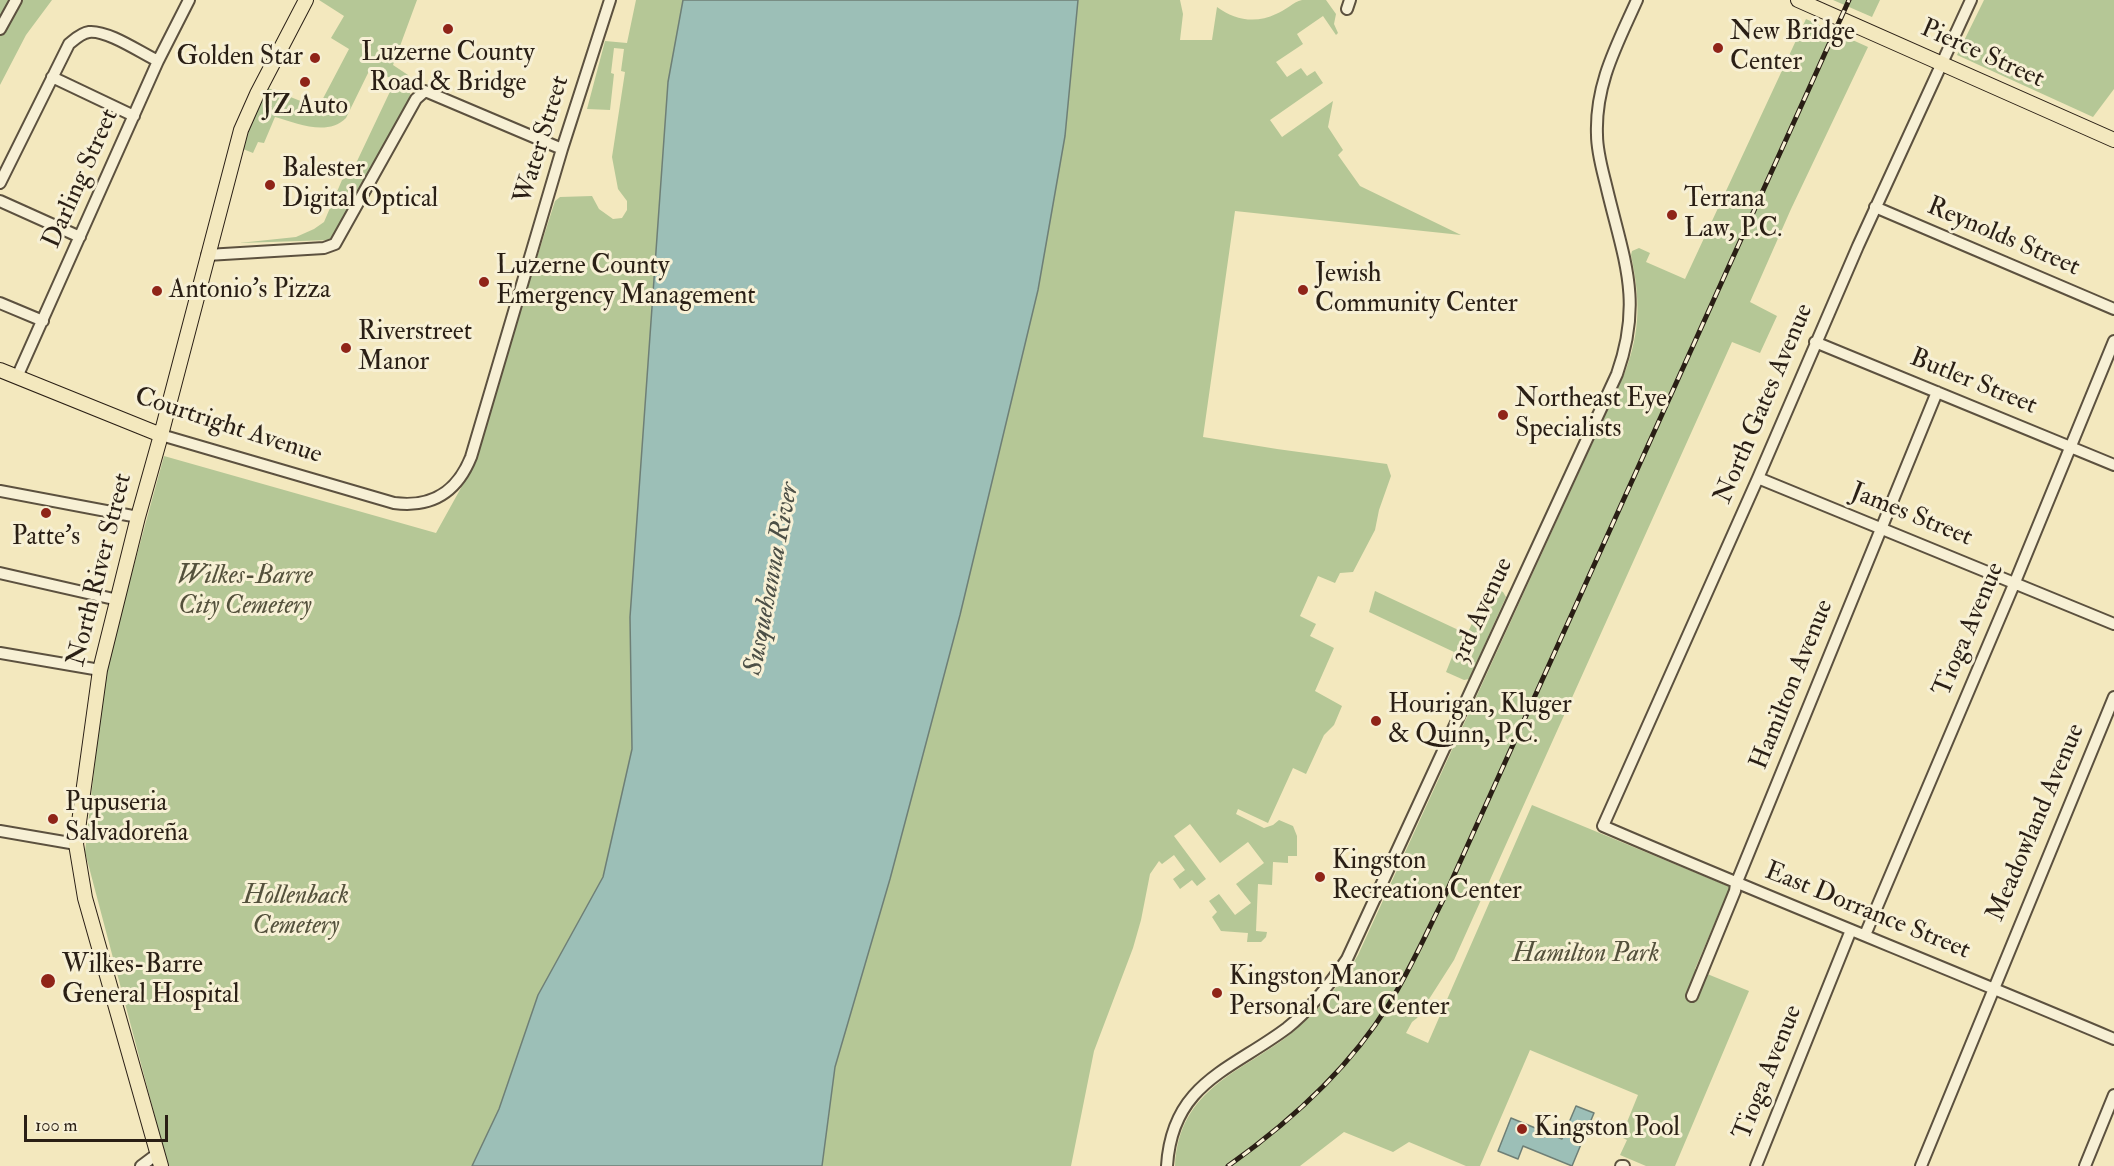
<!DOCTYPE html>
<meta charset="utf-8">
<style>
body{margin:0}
#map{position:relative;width:2114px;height:1166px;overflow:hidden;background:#f3e8be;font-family:"IM FELL Double Pica",serif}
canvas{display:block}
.scale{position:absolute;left:24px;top:1115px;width:144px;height:27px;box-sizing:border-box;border:3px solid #2a1f15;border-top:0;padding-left:8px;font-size:18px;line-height:21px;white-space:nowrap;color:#2a1f15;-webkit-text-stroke:4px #f7f0d5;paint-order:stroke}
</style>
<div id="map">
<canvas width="2114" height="1166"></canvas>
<div class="scale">100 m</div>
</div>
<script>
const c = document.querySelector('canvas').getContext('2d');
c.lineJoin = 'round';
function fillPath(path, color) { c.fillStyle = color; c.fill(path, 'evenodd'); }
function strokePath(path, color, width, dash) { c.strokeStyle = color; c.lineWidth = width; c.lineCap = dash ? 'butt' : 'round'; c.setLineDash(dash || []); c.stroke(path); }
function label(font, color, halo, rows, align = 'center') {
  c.font = font + ' "IM FELL Double Pica",serif'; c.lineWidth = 6; c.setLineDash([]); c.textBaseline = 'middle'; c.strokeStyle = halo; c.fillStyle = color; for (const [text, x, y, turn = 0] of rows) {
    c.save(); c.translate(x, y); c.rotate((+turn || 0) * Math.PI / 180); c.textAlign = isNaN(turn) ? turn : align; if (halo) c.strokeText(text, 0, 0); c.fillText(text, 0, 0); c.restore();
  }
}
fillPath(new Path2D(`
 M0,0H52L26,35L0,85Z
 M319,0H417L393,65L408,75L412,82L409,101L331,240L239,243L296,237L314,229L324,222L342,180L350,176L395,81L371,67L346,118C327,137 297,123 275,117L264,143L258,142L253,153L243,149L247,129L268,88L318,108L349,49L331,38L344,16Z
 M636,0H683L668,82L630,617L632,749L603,877L538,995L499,1109L472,1166H168L85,852L105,671L164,456L436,533L467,477L555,201L560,197L592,196L599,209L613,219L622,218L627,210V201L618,189L612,157L625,72L621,71L624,49L614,48L611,73L614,74L610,110L587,109L605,41L627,43Z
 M1078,0H1180L1183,14L1180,40H1212L1217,7C1234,20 1256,24 1276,14C1285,11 1293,2 1302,0C1309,0 1319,0 1326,0L1336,14L1334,24L1338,33L1336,35L1323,16L1297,34L1303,44L1276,62L1287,77L1301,68L1307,76L1315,71L1323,83L1270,120L1282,137L1333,101L1328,127L1343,150L1338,155L1360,186L1461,235L1235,211L1203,437L1277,449L1387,464L1391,476L1379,510L1375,530L1353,572L1340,573L1335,583L1318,576L1300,616L1316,624L1310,636L1334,648L1315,691L1342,706L1334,725L1324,735L1306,774L1293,768L1268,823L1238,809L1236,814L1264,828L1273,825L1279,820L1293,826L1297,836V856H1288V863L1273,862L1272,885L1258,884L1256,931L1267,932L1266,937L1261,942H1247L1248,933L1221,931L1212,917L1217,912L1209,901L1219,894L1235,915L1251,903L1236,884L1264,863L1248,842L1220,863L1190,824L1174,836L1206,879L1197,886L1192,880L1180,889L1173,879L1185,870L1174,855L1162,864L1159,861L1150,874L1141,920L1133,948L1094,1051L1071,1166H822L835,1067L890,879L960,615L1038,290L1065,136Z
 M1833,0H1880L1872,17Z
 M1984,0H2114V89L2093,117L1957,55Z
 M1806,19L1868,47L1791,209L1750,302L1777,316L1760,353L1732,342L1454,960L1417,1018L1412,1022L1406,1033L1428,1043L1532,805L1730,887L1695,969L1749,991L1675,1166H1646L1620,1155L1627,1140L1621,1137L1638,1095L1530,1050L1480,1166H1466L1409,1142L1393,1152L1344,1132L1300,1166H1175C1179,1087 1242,1073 1293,1032C1319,1010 1341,984 1358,955L1625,372C1641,330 1640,298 1631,255L1632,251L1639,248L1650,253L1646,262L1685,279Z
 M1490,586L1503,592L1506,597L1469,679L1464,680L1446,672L1454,652L1369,612L1375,591L1467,634Z`), '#b5c796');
const water = new Path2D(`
 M683,0H1078L1065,136L1038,290L960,615L890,879L835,1067L822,1166H472L499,1109L538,995L603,877L632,749L630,617L668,82Z
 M1576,1106L1594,1113L1572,1166L1523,1146L1518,1159L1498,1151L1511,1118L1562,1139Z`);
fillPath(water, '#9cbfb7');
strokePath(water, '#6e7f76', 1.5);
const minor = new Path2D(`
 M1971,0L1858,246L1758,478L1603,826C1772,899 1944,967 2114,1039
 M1347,9L1350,0
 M0,29L16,0
 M52,77L134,116
 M0,183L69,44C74,40 81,33 89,32C108,30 141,53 158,61
 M0,201L80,237
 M1875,207L2114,309
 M207,255L324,248L335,244L416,99L425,91L562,149
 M0,303L43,321
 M1815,342L2114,465
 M17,377L158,61L189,0
 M161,435L394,503C432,508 457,492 471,457L562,149L610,0
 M1758,478L2114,624
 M0,491L138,517
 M0,573L118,600
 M0,653L100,670
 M0,831L76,844
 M1865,935L2015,582L2114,341
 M1692,996L1735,891L1736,884L1937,392
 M141,1166L157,1154
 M1167,1166C1172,1083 1231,1070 1287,1028C1311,1009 1330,984 1347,959L1617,374C1643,301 1624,260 1607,189C1603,172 1597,153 1597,135C1595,84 1617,45 1637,0
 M1621,1166H1624
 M1756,1166L1851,930
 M1921,1166L2114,697
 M2085,1166L2114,1095`);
const major = new Path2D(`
 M1798,0L2114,140
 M0,370L161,435
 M161,1166L85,898L76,844L100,670L138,517L161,435L241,130L257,94L306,0`);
strokePath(minor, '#5c513f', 14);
strokePath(major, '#2a1f15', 16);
strokePath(minor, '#f7f0d5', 10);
strokePath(major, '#f3e8be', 14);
const rail = new Path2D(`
 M1228,1166C1290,1122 1349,1069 1389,1004C1409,972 1425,936 1442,902L1849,0`);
strokePath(rail, '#2a1f15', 5);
strokePath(rail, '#f7f0d5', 3, [9]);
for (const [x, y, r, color] of [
 [448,29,6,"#8f2418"],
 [1718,48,6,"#8f2418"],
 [315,58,6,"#8f2418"],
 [305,82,6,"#8f2418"],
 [270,185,6,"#8f2418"],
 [1672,215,6,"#8f2418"],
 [484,282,6,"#8f2418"],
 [1303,290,6,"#8f2418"],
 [157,291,6,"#8f2418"],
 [346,348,6,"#8f2418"],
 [1503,415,6,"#8f2418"],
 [46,513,6,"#8f2418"],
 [1376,721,6,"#8f2418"],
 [53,819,6,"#8f2418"],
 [1320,877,6,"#8f2418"],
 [48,981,8,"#8f2418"],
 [1217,993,6,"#8f2418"],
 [1522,1129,6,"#8f2418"]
]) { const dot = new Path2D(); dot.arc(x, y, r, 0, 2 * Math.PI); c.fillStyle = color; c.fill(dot); strokePath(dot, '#f7f0d5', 2); }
label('26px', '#2a1f15', '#f7f0d5', [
 ["New Bridge",1730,33],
 ["Center",1730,63],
 ["Luzerne County",448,54,"center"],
 ["Road & Bridge",448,84,"center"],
 ["Golden Star",303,58,"right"],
 ["JZ Auto",305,107,"center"],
 ["Balester",282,170],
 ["Digital Optical",282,200],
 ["Terrana",1684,200],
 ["Law, P.C.",1684,230],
 ["Luzerne County",496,267],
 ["Emergency Management",496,297],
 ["Jewish",1315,275],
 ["Community Center",1315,305],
 ["Antonio's Pizza",169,291],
 ["Riverstreet",358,333],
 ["Manor",358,363],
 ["Northeast Eye",1515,400],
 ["Specialists",1515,430],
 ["Patte's",46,538,"center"],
 ["Hourigan, Kluger",1388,706],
 ["& Quinn, P.C.",1388,736],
 ["Pupuseria",65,804],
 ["Salvadoreña",65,834],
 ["Kingston",1332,862],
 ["Recreation Center",1332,892],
 ["Wilkes-Barre",62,966],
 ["General Hospital",62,996],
 ["Kingston Manor",1229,978],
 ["Personal Care Center",1229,1008],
 ["Kingston Pool",1534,1129]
], 'left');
label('26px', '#2a1f15', '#f7f0d5', [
 ["Pierce Street",1982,55,24],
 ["Water Street",543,140,-73],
 ["Darling Street",82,179,-66],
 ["Reynolds Street",2003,238,23],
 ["Butler Street",1973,383,22],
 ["North Gates Avenue",1765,404,-67],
 ["Courtright Avenue",228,427,18],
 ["James Street",1911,516,22],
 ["North River Street",101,570,-76],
 ["3rd Avenue",1483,611,-65],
 ["Tioga Avenue",1970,630,-67],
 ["Hamilton Avenue",1793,685,-68],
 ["Meadowland Avenue",2037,823,-67],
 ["East Dorrance Street",1867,912,22],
 ["Tioga Avenue",1769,1073,-68]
]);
label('italic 26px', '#54513c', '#f7f0d5', [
 ["Wilkes-Barre",245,577],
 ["City Cemetery",245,607],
 ["Hollenback",296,897],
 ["Cemetery",296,927],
 ["Hamilton Park",1586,955]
]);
label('italic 27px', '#4c4f46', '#f7f0d5', [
 ["Susquehanna River",773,579,-79]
]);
</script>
